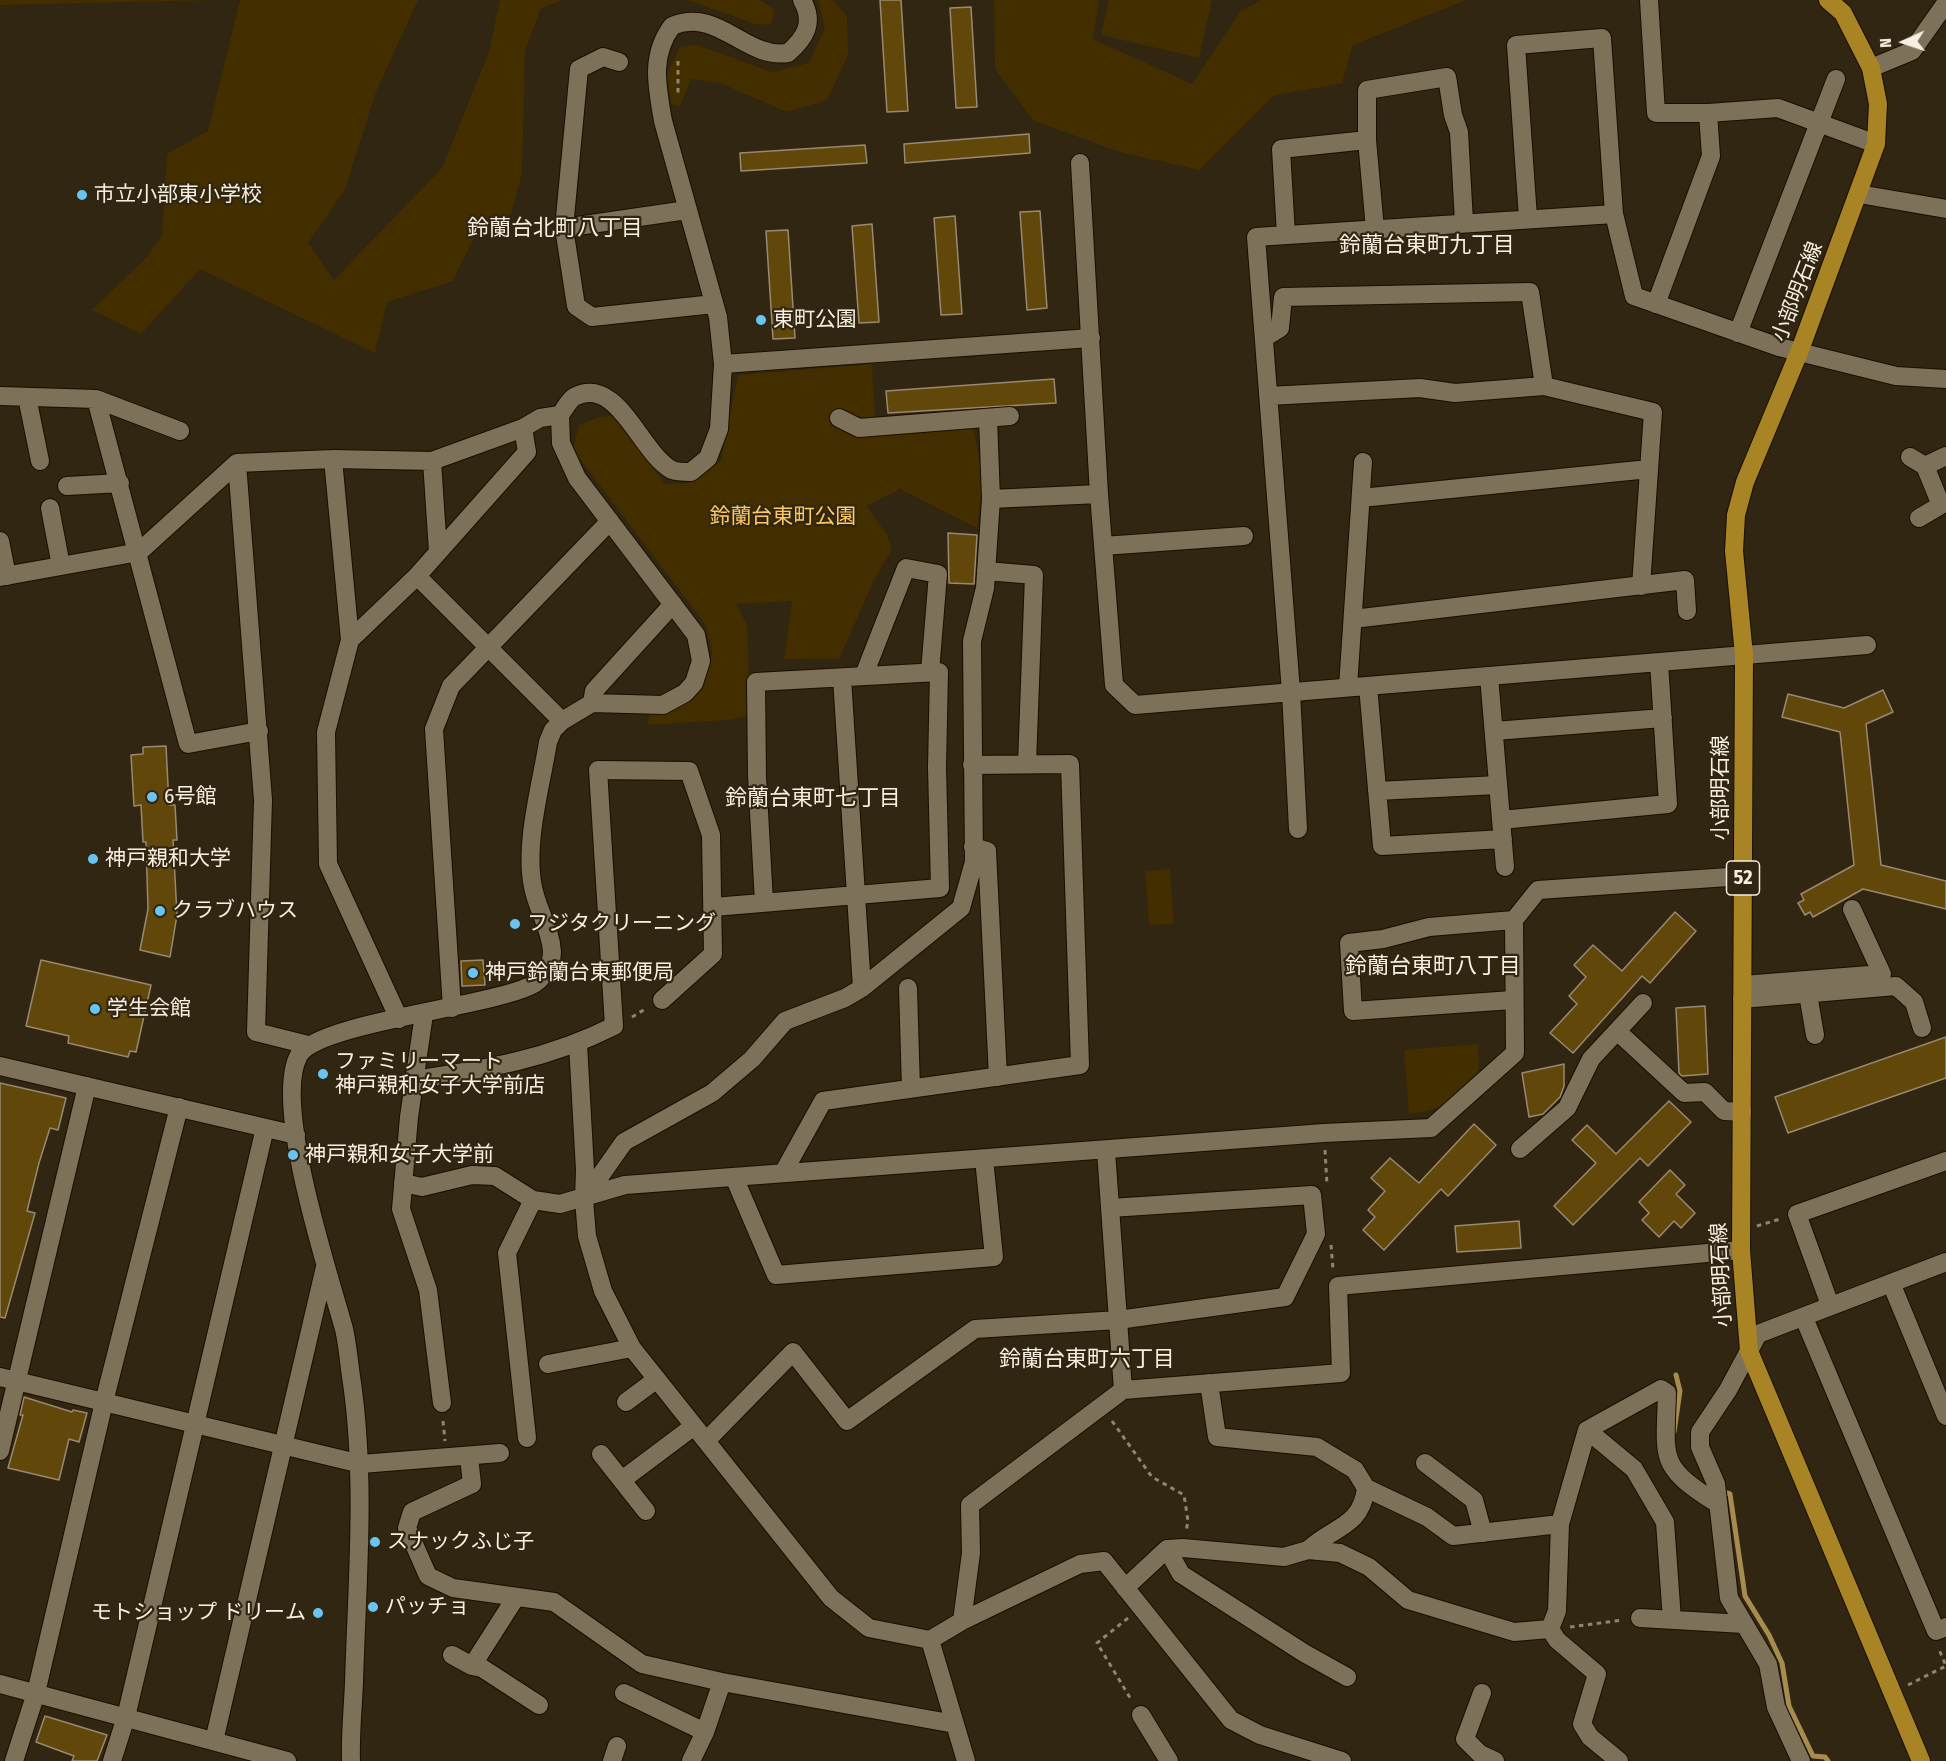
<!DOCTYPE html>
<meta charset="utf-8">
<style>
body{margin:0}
#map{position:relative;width:1946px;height:1761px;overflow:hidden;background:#312611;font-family:"Fira Sans Condensed",sans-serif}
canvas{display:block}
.north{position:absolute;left:1874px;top:12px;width:60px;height:60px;-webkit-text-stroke:4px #312611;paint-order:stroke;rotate:267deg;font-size:16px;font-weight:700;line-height:24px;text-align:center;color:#f7efe2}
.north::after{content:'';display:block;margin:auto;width:21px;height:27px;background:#f7efe2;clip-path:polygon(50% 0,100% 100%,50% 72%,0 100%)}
</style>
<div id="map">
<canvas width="1946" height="1761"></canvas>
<div class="north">N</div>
</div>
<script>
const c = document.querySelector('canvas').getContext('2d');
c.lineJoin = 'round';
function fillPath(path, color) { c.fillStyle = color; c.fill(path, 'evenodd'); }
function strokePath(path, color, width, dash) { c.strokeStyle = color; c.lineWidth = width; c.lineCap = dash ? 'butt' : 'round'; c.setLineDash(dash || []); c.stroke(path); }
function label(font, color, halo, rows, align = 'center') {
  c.font = font + ' "Fira Sans Condensed","Noto Sans JP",sans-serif'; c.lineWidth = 4.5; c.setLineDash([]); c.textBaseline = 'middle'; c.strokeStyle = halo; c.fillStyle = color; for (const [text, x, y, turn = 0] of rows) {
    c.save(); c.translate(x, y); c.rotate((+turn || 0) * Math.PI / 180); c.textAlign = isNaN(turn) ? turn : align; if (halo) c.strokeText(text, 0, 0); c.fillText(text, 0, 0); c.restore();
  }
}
fillPath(new Path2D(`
 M0,0H216L0,5Z
 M240,0H418L376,92L345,189L308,243L334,280L442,168L489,52L500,0H563L541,8L525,50L522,173L511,214L477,231L453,281L387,302L375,353L200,269L141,334L92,310L147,257L162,236L167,154L208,131Z
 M687,0H760L775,10L771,24L758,25Z
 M818,0H833L847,16L848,55L827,100L787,112L720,83L691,79L680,107L671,104L667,74L680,47L698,45L771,72L809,63L825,28Z
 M994,0H1099L1093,39L1192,84L1241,11L1261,0H1466L1353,45L1342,83L1273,96L1199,170L1120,152L1034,121L995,69Z
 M1109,0H1212L1199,58L1101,35Z
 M872,364L876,433L973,425L983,481L977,528L900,489L867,506L887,535L892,549L873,582L839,659H784L792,601L737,604L747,626L750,715L728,720L647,725L650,713L685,704L705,681L712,652L706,625L573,450L579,425L600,417L613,416L665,484L689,483L721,461L738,375Z
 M1170,869L1174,924L1149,925L1145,871Z
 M1478,1044L1479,1075C1452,1100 1447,1109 1409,1114L1404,1050Z`), '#432e00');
strokePath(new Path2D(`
 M1674,1432L1680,1391L1676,1375
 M1720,1491L1730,1494L1745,1596L1769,1635L1782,1663L1789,1706L1813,1756L1825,1757L1828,1761`), '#a78c50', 5);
const building = new Path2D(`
 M880,0H901L908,111L887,112Z
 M971,7L977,107L956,108L950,8Z
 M1029,134L1030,153L905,163L904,144Z
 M865,145L867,163L741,171L740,153Z
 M1040,211L1047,308L1027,310L1020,212Z
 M955,216L962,314L941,315L934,218Z
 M872,224L879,322L859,323L852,226Z
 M788,230L795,338L773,339L766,231Z
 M1054,379L1056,403L888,413L886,391Z
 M948,533L977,535L974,584L949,583Z
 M1883,690L1893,712L1866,724L1881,865L1946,881V909L1863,889L1813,917L1810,912L1805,915L1798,903L1804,900L1801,894L1854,865L1840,732L1782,717L1788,694L1844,708Z
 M166,746L169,805H175L177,840H173L177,915L170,957L140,950L148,909L146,842H143L141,805L134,806L131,755L143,754V747Z
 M1675,912L1696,931L1650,983L1642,976L1573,1053L1550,1033L1577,1004L1569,996L1586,977L1574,965L1593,945L1622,971Z
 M41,960L151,985L136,1052L130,1051L128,1057L68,1043L69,1036L26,1026Z
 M483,960L485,985L462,986L461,961Z
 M1705,1006L1708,1074L1682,1076L1679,1073L1676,1008Z
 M1946,1037V1078L1788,1133L1775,1097Z
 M1564,1064V1086L1560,1097L1543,1114L1529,1117L1522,1073Z
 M0,1083L66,1098L58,1130L50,1128L39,1163L27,1211L35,1213L5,1318L0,1317Z
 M1669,1101L1691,1122L1648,1166L1640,1158L1573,1225L1554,1206L1596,1163L1572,1140L1587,1125L1616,1154Z
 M1474,1124L1496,1145L1448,1196L1441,1189L1384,1250L1363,1230L1375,1217L1368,1210L1385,1191L1371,1178L1390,1158L1419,1183Z
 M1670,1170L1685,1185L1676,1194L1695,1213L1681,1228L1674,1221L1659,1237L1642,1220L1649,1213L1639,1202Z
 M1519,1221L1521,1248L1457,1252L1455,1226Z
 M24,1397L72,1412L73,1410L87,1413L79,1442L69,1439L59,1480L8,1468L23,1415H20Z
 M45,1716L107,1735L97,1761H72L74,1756L36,1742Z`);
fillPath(building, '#62470a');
strokePath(building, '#988a72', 1.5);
const minor = new Path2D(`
 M1649,0L1656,113H1708L1778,108L1876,144
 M619,62L603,57L579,69L564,228L576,306L592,317L714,304
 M1871,68L1912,51L1946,3
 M1080,163L1099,494L1114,685L1135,705L1867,645
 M1859,194L1946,209
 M1528,218L1516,45L1602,38L1614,214L1634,296L1779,347L1896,376L1946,379
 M564,228L687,210
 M1375,229L1367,140V90L1447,77L1453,115L1459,132L1464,222
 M1286,235L1281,149L1367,140
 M1656,304L1711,156L1708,113
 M1738,333L1836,79
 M1264,338L1280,328L1283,297L1530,292L1544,386
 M723,364L1091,338
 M0,396L96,399L180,431
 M1268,396L1420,388L1455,393L1544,386L1653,412L1641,586
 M27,397L40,461
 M96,399L188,744L259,731
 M839,418L859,428L1010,416
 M988,418L991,499L985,588L972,641L974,862L961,908L862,988L845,998L785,1021L752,1059L712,1093L624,1142L584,1199L587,1236L603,1291L632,1348L831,1598L869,1628L930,1640L962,1621L971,1553L970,1505L1123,1390L1341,1373L1338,1286L1741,1250
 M1910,457L1925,466L1941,505L1919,518
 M333,459L350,640L326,732L328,864L399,1019
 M432,461L438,552
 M237,463L263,800L256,1032L308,1045
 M1925,466L1946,456
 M67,486L120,483
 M1361,498L1649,469
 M991,499L1099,494
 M50,508L61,566
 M0,541L7,576
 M1103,546L1244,536
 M986,571L1034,575L1027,764
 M417,576L562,721
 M0,577L139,552L237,463L333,459L432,461L523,428L540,418L560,415
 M1353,619L1685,580L1687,611
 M350,640L417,576L527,452L523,428
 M864,675L906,568L938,574L930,672
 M1489,676L1505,867
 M842,678L862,988
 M1368,686L1382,846L1503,839
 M1348,687L1363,462
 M592,703L594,691L673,604
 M1494,731L1663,718
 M1377,791L1498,785
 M1501,820L1668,804L1659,662
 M1298,829L1291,692L1256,237L1614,214
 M973,847L987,851L998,1077
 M714,907L940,888L937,767L939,672L756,682L757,776L764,902
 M1743,985L1882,974L1852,909
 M908,988L911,1089
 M1808,994L1815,1035
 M1742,999L1896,986L1914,1002L1922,1028
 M1513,1000L1353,1011L1349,943L1383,939L1429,927L1514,920
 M452,1008L434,729L451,686L610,521
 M424,1014L409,1117L401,1209L428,1290L442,1403
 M1617,1031L1684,1093L1705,1092L1724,1111L1742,1112
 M578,1044L585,1170L584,1199
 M0,1066L296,1135
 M414,1080C486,1069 549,1059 614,1026L598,770L689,771L711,835L713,954L662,1000
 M1520,1149L1567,1108L1591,1059L1643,1003
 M1106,1151L1123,1390
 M783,1173L823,1101L1080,1065L1070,764L972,765
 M734,1177L776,1275L994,1257L984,1159
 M403,1183L422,1187L472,1175L495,1176L533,1200L560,1204L625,1185L1324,1133L1431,1128L1515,1053L1514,920L1538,890L1743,876
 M1891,1283L1946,1416
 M1830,1305L1797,1214L1946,1161
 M1804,1318L1936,1631L1946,1627
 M548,1364L632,1348
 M0,1377L361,1464L500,1453
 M1209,1383L1217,1437L1317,1447L1355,1470L1366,1488C1361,1528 1333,1526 1308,1550
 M626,1402L657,1379
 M1587,1430L1634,1469L1665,1522L1672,1620
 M527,1438L507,1253L533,1200
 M706,1441L793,1352L847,1421L975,1329L1118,1320L1285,1297L1316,1234L1312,1195L1110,1208
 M0,1451L87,1086
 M601,1454L646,1511
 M469,1457L472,1484L412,1512L407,1528L428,1576L453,1588L554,1602L642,1664L722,1682L955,1724
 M1425,1463L1474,1500L1483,1533
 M622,1480L694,1426
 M1366,1488L1427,1517L1453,1536L1560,1524
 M1167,1549L1181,1574L1304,1653L1347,1677
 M1125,1588L1167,1549L1183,1548L1284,1557L1308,1550L1340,1553L1369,1567L1408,1600L1514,1632L1550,1629
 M1640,1618L1744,1624
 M962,1621L1080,1564L1104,1561L1231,1720L1260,1735L1342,1761
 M1550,1629L1557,1611L1560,1524L1587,1430L1661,1389L1667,1393C1665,1461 1658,1466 1718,1504
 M1550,1629L1557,1640L1597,1674L1582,1724L1590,1737L1619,1761
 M930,1640L966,1761
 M452,1655L472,1666L482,1668L539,1705
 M472,1666L516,1597
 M0,1684L287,1761
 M624,1693L705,1732
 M1482,1693L1465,1739L1480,1754L1495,1761
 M1141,1715L1169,1761
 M214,1741L325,1267
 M14,1761L36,1693L104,1402L179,1107
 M112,1761L126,1717L265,1128
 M351,1761C350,1735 353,1708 354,1682C357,1582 366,1482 352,1383C349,1365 348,1346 344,1329C329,1274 272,1103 299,1055C318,1023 486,1007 530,986C543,980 552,965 552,952C551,929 537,909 533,887C524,844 541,786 548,742L553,730L562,721L592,703L663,705L685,693L694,683L701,661L696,635L577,478L561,443L560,415C564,410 569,400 574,397C618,374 640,453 672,470C677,472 685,472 691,472L708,458L719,429L723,364L718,317L663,121C657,86 650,56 672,26C719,7 744,59 788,53C805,38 815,23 802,0
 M612,1761L617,1746
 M691,1761L705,1732L722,1682
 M1801,1761L1776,1707L1768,1664L1729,1598L1716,1484L1700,1447V1432L1728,1390L1758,1334L1946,1262`);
const major = new Path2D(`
 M1828,0L1843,13L1871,68L1878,104L1876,144L1800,350L1745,482L1736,515L1734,551L1744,655L1741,1250L1749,1351L1921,1761`);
strokePath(minor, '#190f00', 20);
strokePath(major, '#190f00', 20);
strokePath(new Path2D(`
 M678,61V93
 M632,1017L647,1008
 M1325,1150L1327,1185
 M1757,1226L1780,1219
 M1331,1245L1333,1269
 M443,1421L445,1441
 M1112,1421L1152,1477L1184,1495L1188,1521L1186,1532
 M1128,1618L1097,1643L1132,1701
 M1570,1627L1623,1620
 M1908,1685L1946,1666L1938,1647`), '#8f8574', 3, [4.5, 4.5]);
strokePath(minor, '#7e7159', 18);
strokePath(major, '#a98424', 18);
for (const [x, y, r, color] of [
 [82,195,6,"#69c4f1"],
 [761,320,6,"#69c4f1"],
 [152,797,6,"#69c4f1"],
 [93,859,6,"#69c4f1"],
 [160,911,6,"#69c4f1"],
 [515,924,6,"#69c4f1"],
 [473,973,6,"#69c4f1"],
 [95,1009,6,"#69c4f1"],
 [323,1074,6,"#69c4f1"],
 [293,1155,6,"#69c4f1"],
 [375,1542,6,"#69c4f1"],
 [373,1607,6,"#69c4f1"],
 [318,1613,6,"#69c4f1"]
]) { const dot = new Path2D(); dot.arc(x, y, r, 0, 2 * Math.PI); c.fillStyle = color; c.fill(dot); strokePath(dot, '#312611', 2); }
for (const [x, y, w] of [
 [1743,878,33]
]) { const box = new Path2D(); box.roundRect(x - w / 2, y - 17, w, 34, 4.5); c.fillStyle = '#312611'; c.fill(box); strokePath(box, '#f7efe2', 1.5); }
label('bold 20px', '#f7efe2', null, [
 ["52",1743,878]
]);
label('21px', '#f7efe2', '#312611', [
 ["市立小部東小学校",94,195],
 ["東町公園",773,320],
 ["6号館",164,797],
 ["神戸親和大学",105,859],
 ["クラブハウス",172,911],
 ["フジタクリーニング",527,924],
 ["神戸鈴蘭台東郵便局",485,973],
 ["学生会館",107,1009],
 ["ファミリーマート",335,1062],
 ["神戸親和女子大学前店",335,1086],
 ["神戸親和女子大学前",305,1155],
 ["スナックふじ子",387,1542],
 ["パッチョ",385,1607],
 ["モトショップ ドリーム",306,1613,"right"]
], 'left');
label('21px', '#f7efe2', '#312611', [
 ["小部明石線",1798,292,-69],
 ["小部明石線",1721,788,-90],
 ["小部明石線",1722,1275,-93]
]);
label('21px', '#fcc965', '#312611', [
 ["鈴蘭台東町公園",783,517]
]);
label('22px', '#f7efe2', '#312611', [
 ["鈴蘭台北町八丁目",555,229],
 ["鈴蘭台東町九丁目",1427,246],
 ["鈴蘭台東町七丁目",813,799],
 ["鈴蘭台東町八丁目",1433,967],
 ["鈴蘭台東町六丁目",1087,1360]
]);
</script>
